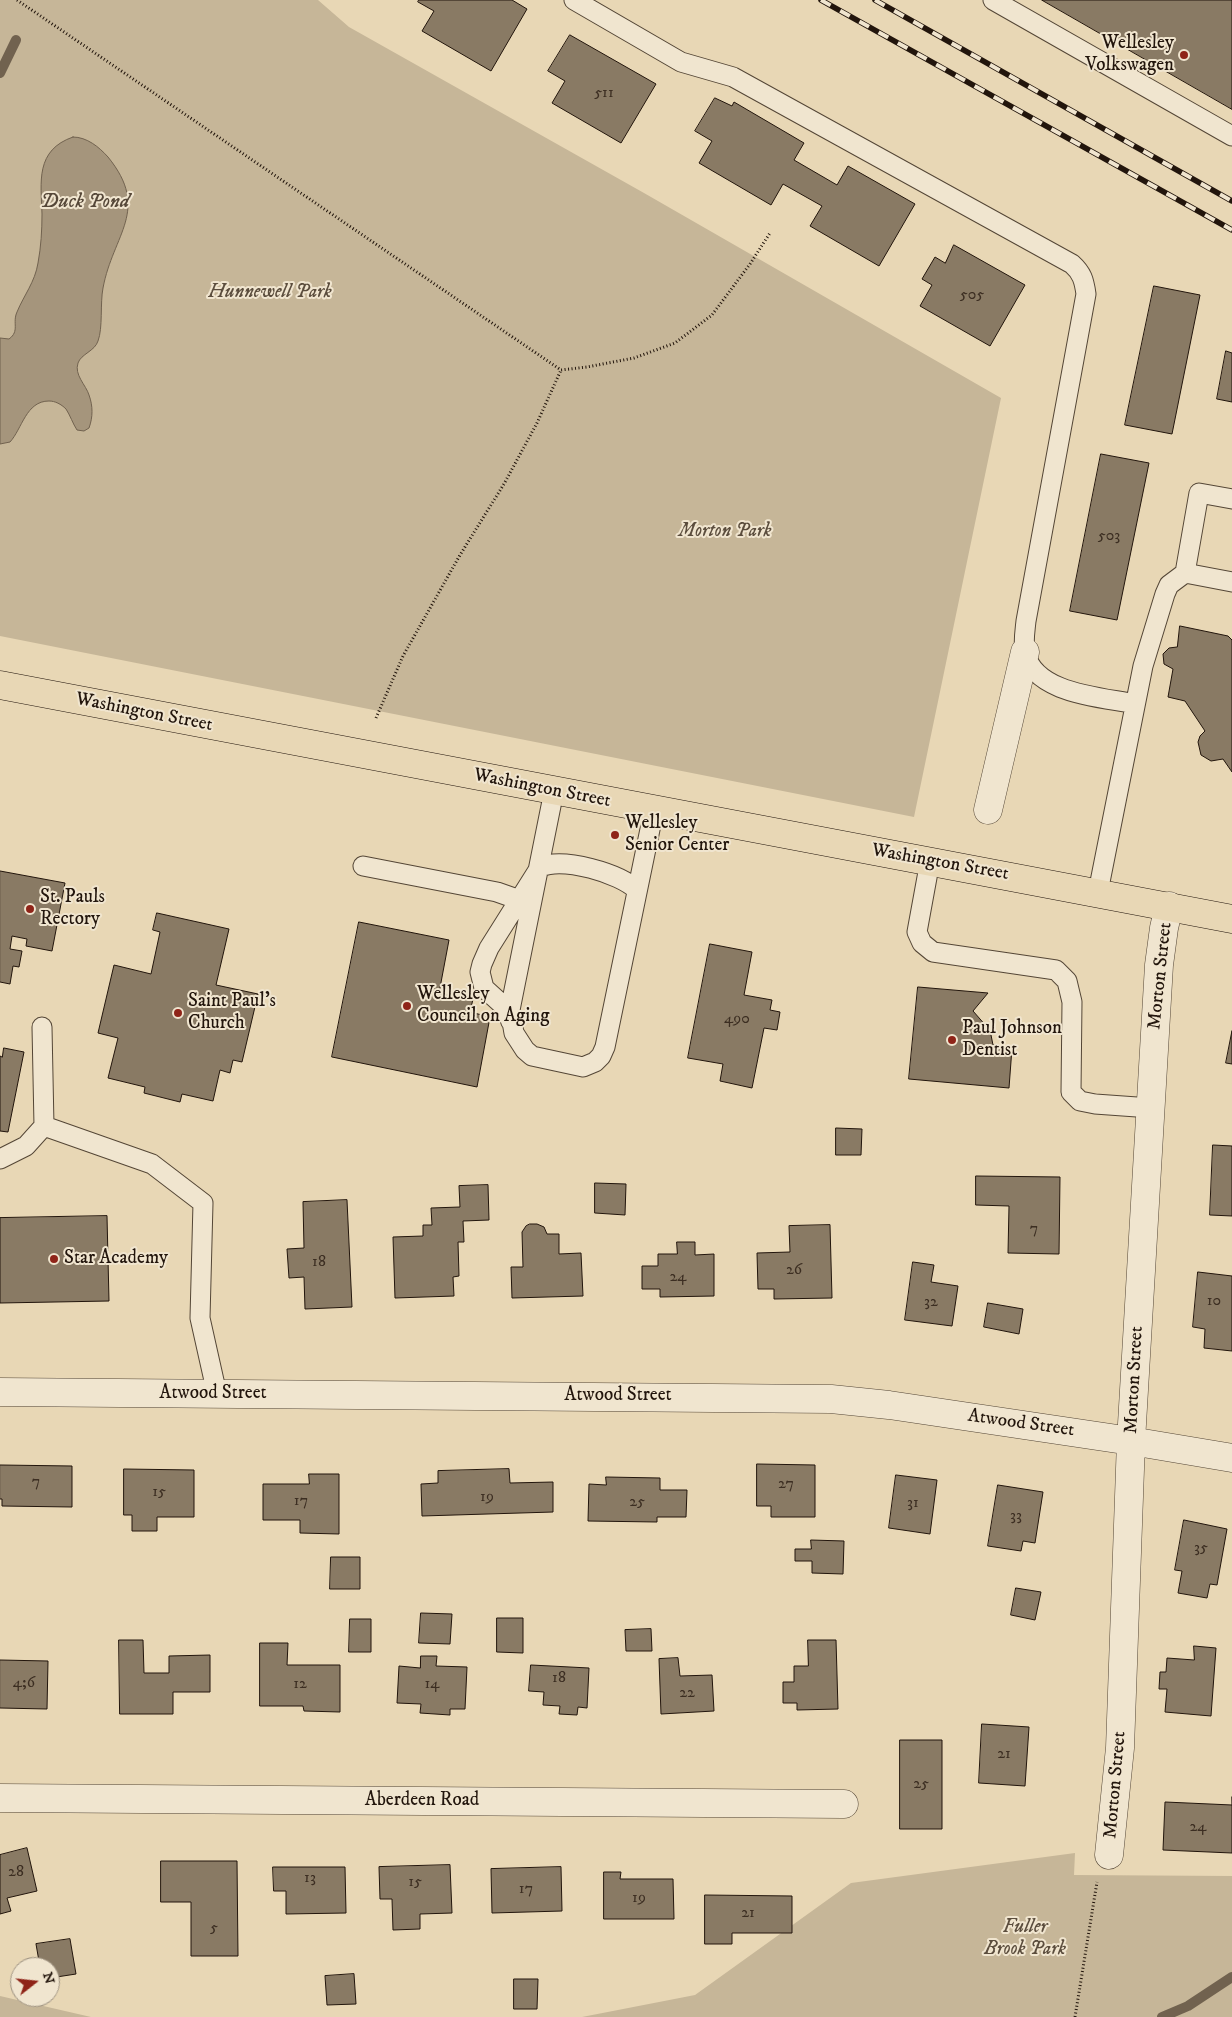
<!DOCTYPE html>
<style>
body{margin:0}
#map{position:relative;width:1232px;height:2017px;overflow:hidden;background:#e8d7b5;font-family:"IM FELL DW Pica",serif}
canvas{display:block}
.north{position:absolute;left:10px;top:1957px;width:50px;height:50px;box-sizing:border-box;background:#f0e5cf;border:1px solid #9e9281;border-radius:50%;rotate:74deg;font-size:14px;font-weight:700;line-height:20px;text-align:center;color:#22150c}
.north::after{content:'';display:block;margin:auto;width:18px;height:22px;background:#8f2418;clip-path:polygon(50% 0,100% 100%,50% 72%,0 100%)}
</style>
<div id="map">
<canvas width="1232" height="2017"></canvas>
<div class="north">N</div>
</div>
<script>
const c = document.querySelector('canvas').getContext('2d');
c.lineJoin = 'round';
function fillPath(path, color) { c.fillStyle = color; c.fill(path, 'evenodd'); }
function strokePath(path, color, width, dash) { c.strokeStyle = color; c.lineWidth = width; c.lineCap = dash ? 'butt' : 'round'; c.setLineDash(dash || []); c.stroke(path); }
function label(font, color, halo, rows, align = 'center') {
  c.font = font + ' "IM FELL DW Pica",serif'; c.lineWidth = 4; c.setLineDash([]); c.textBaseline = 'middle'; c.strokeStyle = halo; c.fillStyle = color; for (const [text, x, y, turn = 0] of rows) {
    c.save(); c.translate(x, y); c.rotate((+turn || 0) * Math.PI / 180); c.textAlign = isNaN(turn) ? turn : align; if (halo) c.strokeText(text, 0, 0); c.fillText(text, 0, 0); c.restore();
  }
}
fillPath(new Path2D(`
 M0,0H318L349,27L644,193L1001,398L914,817L0,636Z
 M1075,1853L1074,1875L1232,1876V2017H582L695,1995L851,1883Z
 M0,1996L91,2017H0Z`), '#c6b698');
const water = new Path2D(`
 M73,137C87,137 99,147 108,157C151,210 113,234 103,288C100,303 103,328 98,341C95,351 81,354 78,363C74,375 86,385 89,395C93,406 93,417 89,428L84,431L77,430C73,424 70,415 66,409C61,404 55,401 49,401C26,401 22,429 10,442L0,444V338L9,339C20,331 12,323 17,312C24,295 35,282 38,263C41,247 42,230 42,214C41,182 35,150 73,137Z`);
fillPath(water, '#a5957c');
strokePath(water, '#71624f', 1);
strokePath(new Path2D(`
 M0,73L16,40
 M1162,2017L1188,2006L1232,1977`), '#71624f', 10);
const building = new Path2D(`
 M419,0H512L527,9L491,71L422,31L434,11L418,2Z
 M1042,0H1232V109Z
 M570,35L656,84L621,143L552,103L565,81L548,71Z
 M715,98L732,106L734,102L804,143L794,160L837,185L848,166L915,204L879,266L810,226L822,206L783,184L771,205L699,163L712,141L695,131Z
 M954,245L1025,285L990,346L920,306L932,285L922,279L935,257L945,263Z
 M1154,286L1200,295L1172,434L1125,425Z
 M1226,351L1232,353V402L1217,399Z
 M1101,454L1149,463L1117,620L1070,611Z
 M1180,626L1228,636L1232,640V772L1223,759L1211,761L1201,755L1198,742L1200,736L1205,731L1185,701L1168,697L1173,669L1164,664L1163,654L1169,648L1177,647Z
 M0,871L65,883L52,951L26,946L27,939L12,936L10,949L22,951L19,967L13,966L10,984L0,982Z
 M157,913L229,929L216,985L258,994L242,1062L233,1060L230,1073L220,1070L213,1101L182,1094L180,1102L144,1093L145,1087L108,1078L118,1038L98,1033L114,965L151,974L160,932L153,930Z
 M359,922L449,940L439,993L473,999L470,1012L490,1017L477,1087L332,1057Z
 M710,944L752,952L744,995L772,1000L770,1010L780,1012L777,1030L764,1028L752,1088L720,1081L723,1064L688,1058Z
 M918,987L988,993L973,1011L987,1027L991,1035L993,1045L1012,1048L1009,1088L909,1079Z
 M1232,1031V1064L1226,1063Z
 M4,1048L24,1052L8,1132L0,1131V1056L2,1057Z
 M836,1128L862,1129L861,1155H836Z
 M1213,1145L1232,1146V1216L1210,1215Z
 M976,1176L1060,1177L1059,1254L1008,1253L1009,1206L976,1205Z
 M595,1183L626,1184L625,1215L595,1213Z
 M488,1185L489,1220L463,1221L464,1242H458L459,1276L453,1277L454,1296L395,1298L393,1237L423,1236V1225H432L431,1208L460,1207L459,1186Z
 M347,1200L352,1307L305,1309L304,1277L289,1278L287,1249L304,1248L303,1202Z
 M107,1216L109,1301L0,1303V1218Z
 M530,1224H537L544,1227L547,1234H559V1254L581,1253L583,1296L512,1298L511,1267H523L522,1232L526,1226Z
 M830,1225L832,1298L774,1299V1289H758L757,1253L790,1252L789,1226Z
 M677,1242H695V1255L714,1254V1296L660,1297V1289H642V1266H658V1254H677Z
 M913,1262L934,1265L931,1282L958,1286L952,1326L905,1320Z
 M1198,1272L1232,1276V1351L1204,1348L1205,1329L1193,1327Z
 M988,1303L1023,1309L1019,1334L984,1327Z
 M757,1464L815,1465V1517H771V1506H757Z
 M0,1465L72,1466V1507L2,1506V1499H0Z
 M124,1469L194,1470V1517H157V1531H132V1515H124Z
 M509,1469L510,1483L553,1482V1512L422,1516L421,1484L438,1483V1471Z
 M309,1474H339V1534L300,1533V1520H263V1484H309Z
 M896,1475L937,1480L930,1534L889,1528Z
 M606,1477L660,1478V1490H687L686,1517H657V1522L588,1521L589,1484L606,1485Z
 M998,1485L1043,1492L1035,1543L1023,1541L1021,1551L988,1546Z
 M1184,1520L1227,1529L1217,1585L1210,1584L1207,1598L1178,1593L1182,1571L1175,1570Z
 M811,1540L844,1541L843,1574L812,1573V1561H795V1549H811Z
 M331,1557H360V1589H330Z
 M1016,1588L1041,1592L1035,1620L1011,1615Z
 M421,1613L452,1614L450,1644L419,1643Z
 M497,1618H523V1653L497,1652Z
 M350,1619H371V1652H349Z
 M651,1629L652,1651H626L625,1630Z
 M119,1640H143L144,1673H169V1656L210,1655V1692H173V1714H120Z
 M808,1640H836L838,1709L797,1710V1703H783V1682H794V1666H808Z
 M260,1643H288L287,1665H340V1712L304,1711L303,1706H260Z
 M1194,1646L1216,1648L1211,1716L1165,1712L1167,1689H1159L1160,1672H1166L1167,1658L1194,1660Z
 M421,1656H437L436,1666L467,1667L465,1709H450V1715L420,1713L421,1704L397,1703L399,1666L420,1668Z
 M678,1658L680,1676L712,1675L714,1711L661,1714L659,1659Z
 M0,1660L48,1661L47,1709L0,1708Z
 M531,1665L589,1668L587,1708L578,1707L577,1715L559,1714L560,1706L543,1705L544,1692L529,1691Z
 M982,1724L1029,1727L1025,1786L979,1783Z
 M900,1740H942V1829H900Z
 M1232,1797V1853L1163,1850L1165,1802L1232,1805Z
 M27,1848L37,1891L7,1898L11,1911L0,1914V1855Z
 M161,1861H237L238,1956H191V1902H161Z
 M450,1865L452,1913L420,1914V1929L393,1930L392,1899H380L379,1867Z
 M273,1867H345L346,1913L286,1914V1891H274Z
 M561,1867L562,1911L492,1913L491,1869Z
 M604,1872H621L620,1879H673L674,1919H604Z
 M705,1895L792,1896V1933H732V1944H705Z
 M70,1939L76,1974L50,1978V1967H40L36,1944Z
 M354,1974L356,2004L327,2005L325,1976Z
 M514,1979H538L537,2009H514Z`);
fillPath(building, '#897a64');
strokePath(building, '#22150c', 1);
const service = new Path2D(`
 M574,0L681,62L733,77L1072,264C1082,273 1084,280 1086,294L1026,621C1025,631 1023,642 1025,652C1034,694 1101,697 1135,704
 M993,0L1232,136
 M1185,573L1199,493L1232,499
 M554,791L510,1010L514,1033L525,1050L532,1056L583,1067L595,1062L601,1056L605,1047L654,810
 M930,861L917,932L922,943L933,952L1056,970L1067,981L1072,1002L1071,1092L1080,1101L1095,1104L1151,1108
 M363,866L497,892L531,904
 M1098,892L1143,666L1165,594L1169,585L1185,573L1232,582
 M511,1022L506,1008L484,988L480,972L482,964L489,948L540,867C564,857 619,873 637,890
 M42,1027L44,1126L152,1164L203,1203L200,1318L217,1394
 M0,1159L26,1146L44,1126`);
const minor = new Path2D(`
 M988,810L1025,652
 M0,1392L831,1399L889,1405L1131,1441L1232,1458
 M0,1798L844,1804
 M1109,1855L1120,1748L1131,1441L1159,965L1164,928L1169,906`);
const primary = new Path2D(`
 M0,685L1232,919`);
strokePath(service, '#544636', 21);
strokePath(minor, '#544636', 29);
strokePath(primary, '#22150c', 29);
strokePath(new Path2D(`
 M17,0L561,370L587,367L634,358L675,343L712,315L750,264L770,233
 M376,718L403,656L460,555L504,484L537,423L561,370
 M1075,2017L1097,1882`), '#22150c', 3, [1, 2.5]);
strokePath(service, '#f0e5cf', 19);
strokePath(minor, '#f0e5cf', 28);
strokePath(primary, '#e8d7b5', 28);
const rail = new Path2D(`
 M821,0L1232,230
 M875,0L1232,201`);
strokePath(rail, '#22150c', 5.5);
strokePath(rail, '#f0e5cf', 4, [11]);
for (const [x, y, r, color] of [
 [1184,55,5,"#8f2418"],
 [615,835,5,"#8f2418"],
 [30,909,5,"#8f2418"],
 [407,1006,5,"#8f2418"],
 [178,1013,5,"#8f2418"],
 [952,1040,5,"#8f2418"],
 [54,1259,5,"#8f2418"]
]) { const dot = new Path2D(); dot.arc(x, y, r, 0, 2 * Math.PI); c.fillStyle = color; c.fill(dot); strokePath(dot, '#f0e5cf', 2); }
label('16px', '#3c2e22', null, [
 ["511",604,94],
 ["505",972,296],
 ["503",1109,537],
 ["490",737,1020],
 ["7",1034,1230],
 ["18",319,1263],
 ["26",794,1271],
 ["24",678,1278],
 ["10",1214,1302],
 ["32",931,1303],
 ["7",36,1483],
 ["27",786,1485],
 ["15",159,1493],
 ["19",487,1498],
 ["17",301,1502],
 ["25",637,1503],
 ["31",913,1504],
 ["33",1016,1517],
 ["35",1201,1549],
 ["18",559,1679],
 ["4;6",24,1684],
 ["12",300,1685],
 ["14",432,1685],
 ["22",687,1694],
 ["21",1004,1755],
 ["25",921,1785],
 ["24",1198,1828],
 ["28",16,1873],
 ["13",310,1879],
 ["15",415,1883],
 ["17",526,1890],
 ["19",639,1899],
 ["21",748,1914],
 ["5",214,1929]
]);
label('19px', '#22150c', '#f0e5cf', [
 ["Wellesley",1174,44,"right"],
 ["Volkswagen",1174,66,"right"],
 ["Wellesley",625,824],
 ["Senior Center",625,846],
 ["St. Pauls",40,898],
 ["Rectory",40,920],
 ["Wellesley",417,995],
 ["Council on Aging",417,1017],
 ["Saint Paul's",188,1002],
 ["Church",188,1024],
 ["Paul Johnson",962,1029],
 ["Dentist",962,1051],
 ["Star Academy",64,1259]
], 'left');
label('italic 19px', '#5b4d3d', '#f0e5cf', [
 ["Hunnewell Park",270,293],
 ["Morton Park",725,532],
 ["Fuller",1025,1928],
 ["Brook Park",1025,1950]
]);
label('19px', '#22150c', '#f0e5cf', [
 ["Washington Street",144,713,11],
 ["Washington Street",542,789,11],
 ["Washington Street",940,863,10],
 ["Morton Street",1161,976,-84],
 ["Morton Street",1135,1380,-87],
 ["Atwood Street",213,1394],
 ["Atwood Street",618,1396],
 ["Atwood Street",1021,1424,8],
 ["Morton Street",1116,1785,-85],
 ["Aberdeen Road",422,1801]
]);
label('italic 20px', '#564839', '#f0e5cf', [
 ["Duck Pond",85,203]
]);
</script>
